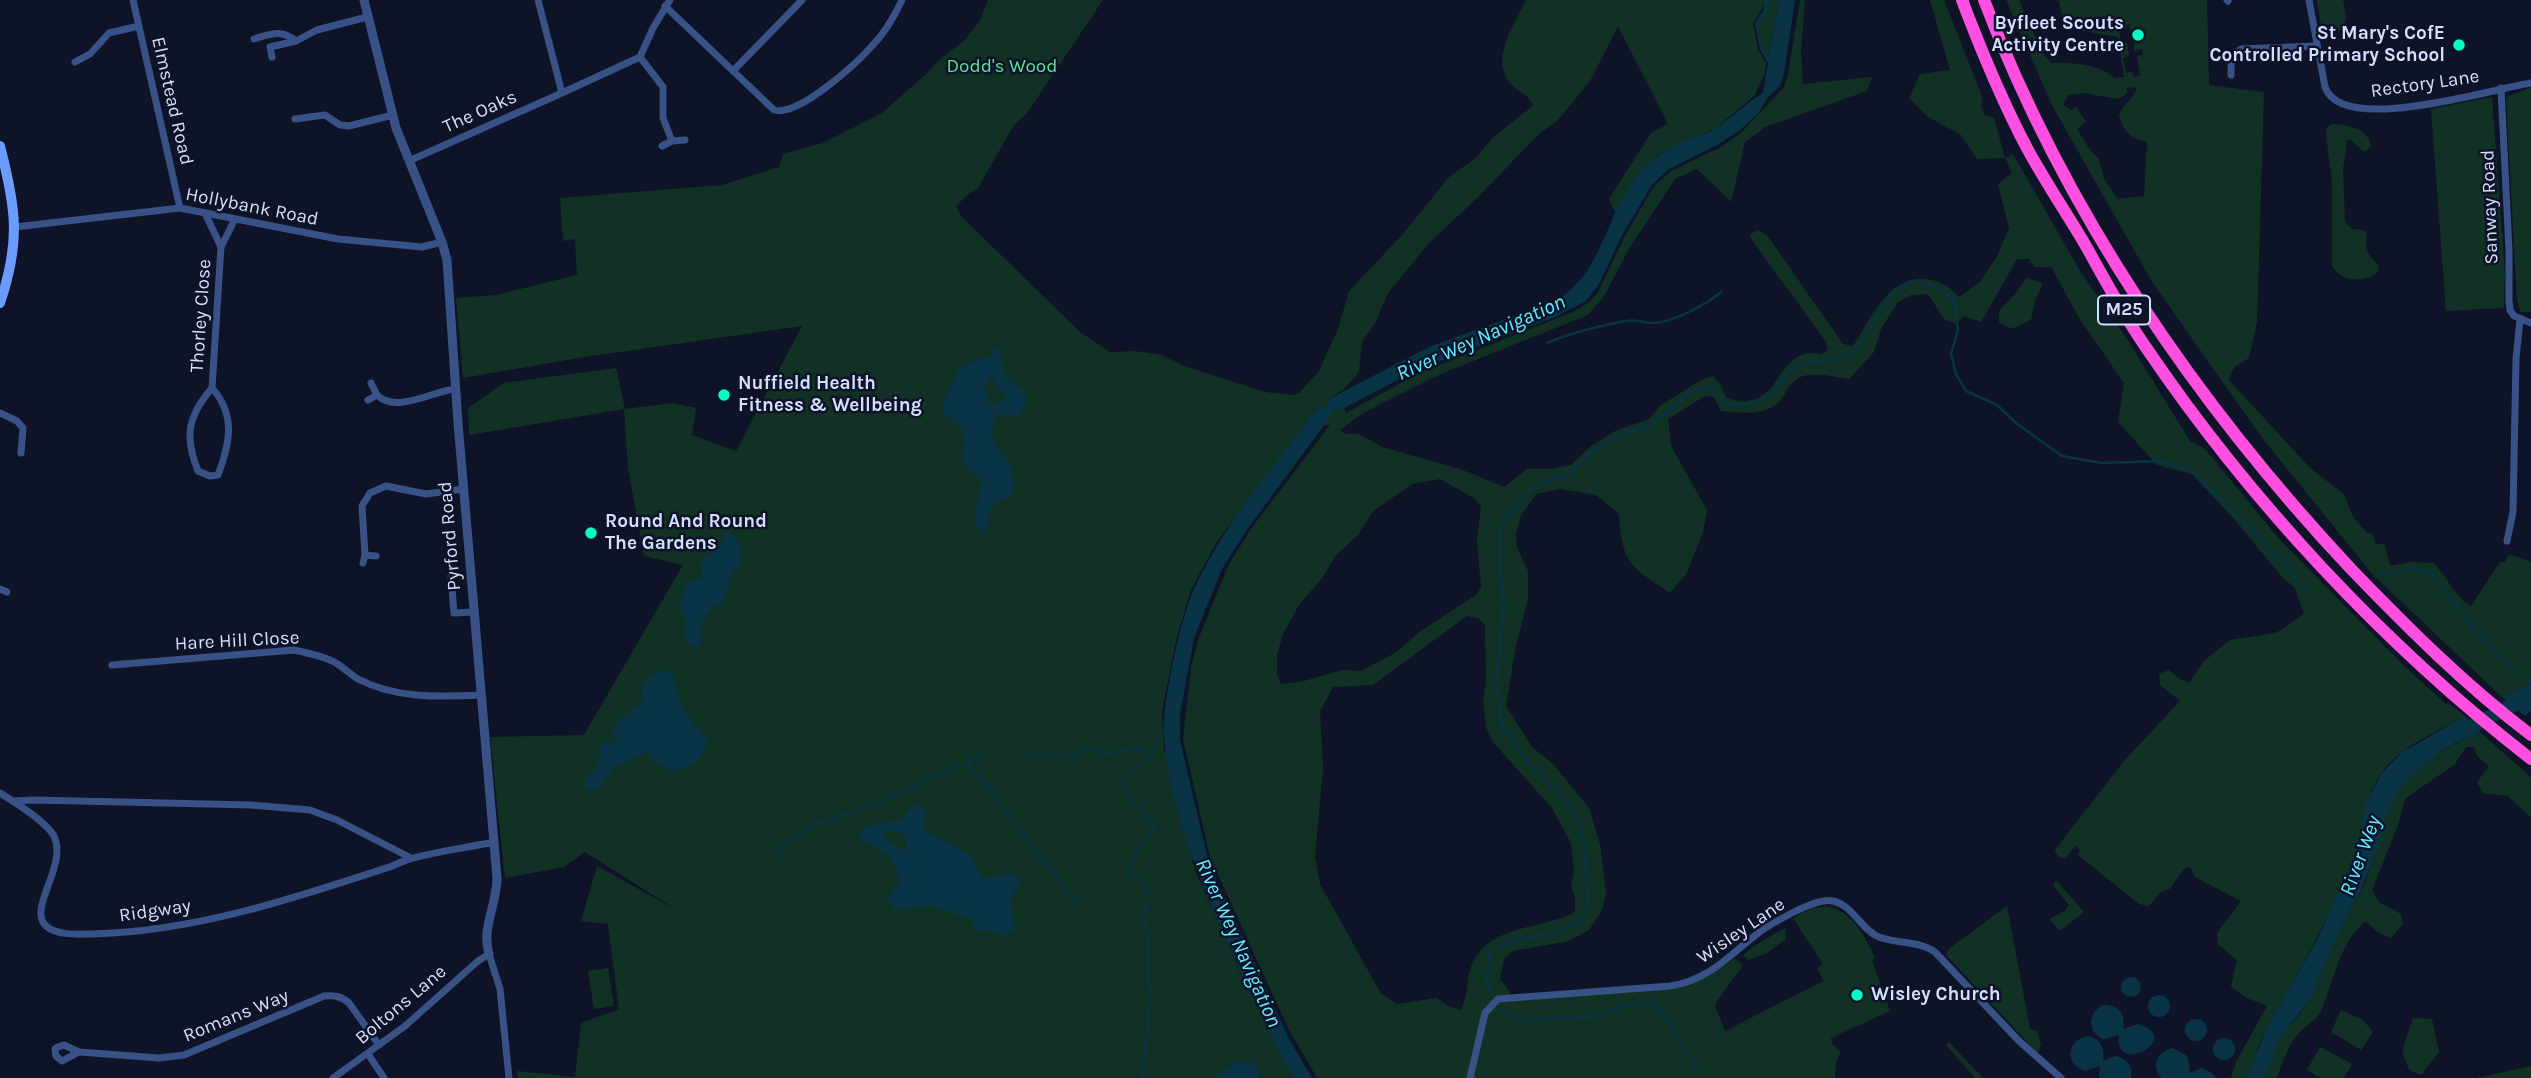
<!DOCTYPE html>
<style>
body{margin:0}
canvas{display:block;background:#0e1327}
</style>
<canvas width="2531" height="1078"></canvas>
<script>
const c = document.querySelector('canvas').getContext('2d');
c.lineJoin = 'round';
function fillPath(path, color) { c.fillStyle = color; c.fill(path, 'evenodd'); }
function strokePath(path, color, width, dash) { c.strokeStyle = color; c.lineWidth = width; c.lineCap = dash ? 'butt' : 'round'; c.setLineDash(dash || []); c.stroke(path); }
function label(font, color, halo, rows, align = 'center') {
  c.font = font + ' Karla,sans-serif'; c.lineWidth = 5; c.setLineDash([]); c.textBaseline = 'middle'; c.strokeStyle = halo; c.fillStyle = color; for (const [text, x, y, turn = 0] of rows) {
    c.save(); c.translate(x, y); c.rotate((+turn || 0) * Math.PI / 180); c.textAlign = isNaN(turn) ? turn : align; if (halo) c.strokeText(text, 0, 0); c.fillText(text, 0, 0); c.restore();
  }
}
fillPath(new Path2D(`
 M988,0H1103L1027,113L1014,125L978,188L967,195L956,206L961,216L1080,332L1110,352L1135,351L1161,355L1187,367L1265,392L1291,395L1299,393L1319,371L1338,329L1349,291L1403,234L1449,177L1477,157L1493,137L1533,106C1529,94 1518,92 1510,83C1490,58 1515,23 1526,0H1764L1763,7L1753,23L1758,50L1766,63L1765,73L1754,96L1715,129L1658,155L1637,177L1615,213L1609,199L1651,133L1668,124L1618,26L1590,81L1558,120L1539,134L1476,199L1429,243L1388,293L1375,323L1362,342L1359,372L1343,390L1327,400L1328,406L1325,409L1321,407L1313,414L1216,543L1190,592L1176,641L1162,711L1164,752H1167L1177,808L1196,873L1241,975L1294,1078H1259L1256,1064L1238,1061L1213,1078H517V1071L575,1077L581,1023L619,1009L608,924L581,921L597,866L678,911L585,852L564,867L505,878L490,737L584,735L683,565L644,556L628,468L624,409L469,435L468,408L504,383L616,368L625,409L672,403L696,408L692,435L736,451L802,326L584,357L463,378L456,298L496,295L577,275L575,239L563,241L560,198L722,185L779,167L783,154L823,143L882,113L925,75L939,60L965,40L980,20Z
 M1770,0H1779L1769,57L1763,49L1757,26L1765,15Z
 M1800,0H1805L1801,51L1803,84L1872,77L1867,91L1765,127L1745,142L1731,202L1697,169L1675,179L1629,249L1604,296L1588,315L1443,373L1363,413L1340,430L1345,434H1359L1382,447L1463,470L1504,487L1527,469H1549L1571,465L1590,447L1615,431L1649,419L1661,405L1701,380L1713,376L1720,384L1726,398C1732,399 1741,402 1747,401C1785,396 1777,347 1821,354L1828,350L1826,342L1752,240L1750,235L1757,230L1767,235L1843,344L1853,346C1871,319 1888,275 1926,279C1941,281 1948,286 1959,297L1980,282L1997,256L2009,228L1998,184L2012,173L2005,158L1977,159L1961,135L1928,117L1909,98L1920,74L1950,70L1930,0H1944L1982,96L1981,107L1985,115L1994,118L2005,158L2013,154L2080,271L2127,339L2190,441L2205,449L2279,539L2404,666L2446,704L2448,703L2465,716C2437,732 2401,746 2382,772C2363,798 2365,829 2354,858C2329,920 2297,975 2264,1033C2256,1047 2255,1064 2247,1078H2231L2236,1062L2267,1006L2247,998L2231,987L2237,960L2218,944L2217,933L2241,901L2195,877L2190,867L2184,869L2170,889L2161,892L2149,906L2139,904L2078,855L2080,850L2075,846L2066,858L2059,857L2054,851L2124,761L2180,701L2160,685L2159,674L2169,670L2178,678L2189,683L2204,661L2230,640L2276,633L2304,614L2295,588L2282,577L2235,520L2192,474L2157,465L2118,422L2124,383L2081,321L2051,267H2034L2029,259H2017L1981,322L1964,316L1956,324L1944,319L1928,294L1911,295L1898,302L1881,329L1874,352L1849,379C1834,377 1816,371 1800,377C1790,381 1786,394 1779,402C1765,416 1740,413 1721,411L1714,397L1705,396L1668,419L1671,446L1707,510L1703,532L1686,574L1670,593C1631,566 1622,565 1619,514L1596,495L1561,489L1536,494L1521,515L1516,534L1517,548L1528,571V599L1515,650L1506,706L1532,747L1553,764L1589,808L1600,844L1606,894L1602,910L1589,930L1569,941L1513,951L1504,959L1500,979L1510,992L1511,999L1676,988C1699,982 1716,972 1735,958L1743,966C1733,980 1722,991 1715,1006L1725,1031L1824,981L1817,968L1823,964L1793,918C1801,914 1810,908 1820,907C1848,903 1866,937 1875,958L1872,960L1890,1011L1831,1038L1832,1044L1841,1052L1836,1062L1835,1078H1317L1288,1028L1210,857L1183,739L1191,667L1198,640L1229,564L1253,526L1330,425H1324L1332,410L1344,408L1346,413L1419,373L1573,312L1589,302L1597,294L1625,236L1654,186L1671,171L1721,147L1742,132L1784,87L1788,75ZM1440,479L1474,498L1481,506L1477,540L1481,587L1477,594L1418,633L1397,652L1361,671L1342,670L1304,681L1281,684L1277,674V655L1283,634L1299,605L1322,578L1336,555L1358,535L1372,512L1412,484ZM1467,616L1478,618L1485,625L1486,680L1483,701L1486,727L1493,742L1552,808L1571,843L1574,872L1571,886L1575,898V912C1540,931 1488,923 1471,967C1466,981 1469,993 1461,1010L1448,1006L1437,998L1397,1004L1381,994L1320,884L1315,857L1323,768L1320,711L1333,687L1373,685Z
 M2006,0H2019L2041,51L2051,63C2073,62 2097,64 2115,78L2124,77L2118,37L2067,28L2063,22L2059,1L2052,0H2207L2209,85L2264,92L2257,322L2249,358L2235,366L2228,379L2310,468L2344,494L2353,517L2367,533L2373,534L2375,543L2385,545L2390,566L2411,562L2434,563C2447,577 2455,597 2471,606L2500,562H2505L2509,554L2531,562V684L2502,697L2373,575L2263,439L2152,282L2052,105ZM2128,23L2134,43V51L2142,49L2143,54L2137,56L2140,75L2134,77L2132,72L2126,73L2123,58L2129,56L2127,43L2122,44L2119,30L2126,29ZM2127,87L2137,88C2133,100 2123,104 2119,116C2125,133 2130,138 2147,142L2144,196L2118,199L2104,179L2099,159L2090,150L2077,129L2086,122L2076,106L2072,110L2063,105L2068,95L2082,93L2119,99L2127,93Z
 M2317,0H2343L2346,19L2342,30L2322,33Z
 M2531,88V312H2521L2517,301L2506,97Z
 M2492,97L2505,274L2504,308L2446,311L2431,109Z
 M2332,124C2347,124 2369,129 2371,146L2366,151L2362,150L2351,140H2347L2343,169L2345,222L2352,229L2362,230L2367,233C2363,249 2369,255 2379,266L2378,272C2366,283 2340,282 2332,266V184L2326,134L2327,127Z
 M2026,278L2043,283L2035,300L2031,320L2012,329L1999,322V311L2016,293Z
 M2481,733L2531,777V818L2508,796L2483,793L2477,782L2489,766L2476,755L2475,747H2466L2455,764L2405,799L2398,825L2372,890L2379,902L2401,914L2403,924L2391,938L2377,932L2366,921C2339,942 2334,981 2321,1011C2316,1021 2304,1026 2298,1034C2288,1046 2282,1063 2277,1078H2265C2269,1067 2271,1053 2277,1043C2284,1030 2296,1021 2303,1009C2319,985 2326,957 2338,931C2345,917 2355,903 2362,889C2377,857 2379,819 2399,790C2419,761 2450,744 2481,733Z
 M2056,880L2084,912L2060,931L2049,919L2065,911L2069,905L2053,885Z
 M2007,906L2030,1029L2037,1031L2041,1044L2038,1054L1947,956V951L1951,947Z
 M1785,928L1786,939L1767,953L1748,960L1743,955L1754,946Z
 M608,968L614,1006L594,1009L588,971Z
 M2341,1010L2363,1020L2373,1032L2361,1050L2331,1032Z
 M2413,1018L2432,1019L2439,1052L2421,1075L2409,1070L2402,1051Z
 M1949,1042L1983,1078H1975L1946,1045Z
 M2320,1047L2352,1064L2344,1078H2320L2307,1070Z
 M2531,1066V1078H2477Z`), '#113125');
fillPath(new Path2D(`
 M1764,0H1770L1768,11L1757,26L1763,49L1769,57L1779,0H1795L1784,74L1780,86L1768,97L1758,114L1740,130L1717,145L1669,169L1652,185L1622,235L1599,284L1586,301L1555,317L1419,369L1344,408L1332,411L1330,417L1246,531L1222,569L1194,638L1180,714V740L1208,860L1289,1039L1312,1078H1294C1268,1034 1247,987 1226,940C1197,876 1171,810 1164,739C1161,709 1180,622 1192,594C1221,528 1270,471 1313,414L1321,407L1325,409L1328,406L1327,400L1429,347L1552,302C1602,279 1605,214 1638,175C1652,159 1666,149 1686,141C1696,137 1706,135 1716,128C1732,118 1746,103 1763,93L1768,63L1760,49L1755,23L1764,10Z
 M994,349H999L1005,376C1010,382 1018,384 1023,390C1030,398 1025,416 1014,417C1009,417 1003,414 997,414L993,421V443C1007,458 1019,472 1013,494C988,507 992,500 987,528L980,532C969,515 980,499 982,482L961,461C964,449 969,434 957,424C953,420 948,418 943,414L945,397L952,385L955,374L968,363L991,356ZM993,376L997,387L1007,396L1000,403L991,404L986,398L988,394L984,387Z
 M727,531C742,539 741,550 742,565L731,573L725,601C701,613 700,619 701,645L692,647L684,634L687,622L678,606L687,583L702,578L701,561L718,549Z
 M661,669L672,674L682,708L707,740C702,766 695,765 671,771L651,759L647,753C635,755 631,763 616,765L598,788L589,790L583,783L597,766L602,743L616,742L613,727L618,719L642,703V683Z
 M2531,684V711L2525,716L2502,697Z
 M2465,716L2481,733L2457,742L2443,750L2414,773L2399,790L2385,818L2377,849L2360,892L2339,930L2312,996L2277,1043L2265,1078H2247L2265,1031V1028L2268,1026L2318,938L2355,855L2366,803L2381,774L2401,753Z
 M915,804L927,810L923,830L970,854L982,878L1010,874L1022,878L1011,899L1015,929L1004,936L989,931H974L973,920L933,906L895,910L887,899L900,882L891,857L859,837L865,827L900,820ZM887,831L900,832L906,836V849L899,850L883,836Z
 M2121 987a10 10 0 1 1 20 0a10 10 0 1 1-20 0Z
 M2148 1006a11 11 0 1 1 22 0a11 11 0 1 1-22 0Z
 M2103,1005C2119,1004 2126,1015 2123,1029L2137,1024C2187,1037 2113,1078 2119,1035L2103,1039C2087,1031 2087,1013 2103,1005Z
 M2185 1030a11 11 0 1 1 22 0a11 11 0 1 1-22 0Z
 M2090,1036C2102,1041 2105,1049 2103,1061L2115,1056C2127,1058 2134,1066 2131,1078H2099L2100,1066L2085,1071C2063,1064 2067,1038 2090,1036Z
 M2213 1049a11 11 0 1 1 22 0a11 11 0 1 1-22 0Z
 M2172,1048L2186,1055L2190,1065L2189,1073L2202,1068L2212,1073L2216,1078H2161C2151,1065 2157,1052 2172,1048Z
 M1238,1061L1256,1064L1259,1078H1213Z`), '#083446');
strokePath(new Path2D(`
 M1547,343C1572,332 1599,326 1626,321C1635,319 1643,323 1653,323C1672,323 1707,304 1721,292
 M2378,575L2418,569L2432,575L2458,607
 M2460,613L2513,670L2531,681
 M1024,755H1065L1073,758L1084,749L1097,748L1102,754L1144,748
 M967,762L973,770
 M1129,773L1146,760L1158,740
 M977,774L1076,903
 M1124,775L1122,778L1128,795
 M1131,798L1154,824L1153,829L1131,858L1127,868L1148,889L1146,895
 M774,858L784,845L813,825L877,803L982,755
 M1146,901L1144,920L1148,937V979L1151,989L1150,998
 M1492,995L1487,981L1489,954L1510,941L1557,932L1579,922L1588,905L1584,844L1571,806L1526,761L1502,725L1496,685L1504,606L1500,564L1501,526L1534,486L1570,473L1590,453L1626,432L1648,427L1695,389L1713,387L1726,404C1742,405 1760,405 1772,393C1783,383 1788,368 1803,363C1821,357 1838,366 1854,351C1860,346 1864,336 1869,329C1893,288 1910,262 1954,300L1958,330L1951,354L1956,374L1966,391L1997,405L2016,423L2062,456L2102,463L2160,461L2191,470L2265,544L2307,592
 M1498,1008L1515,1020L1594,1017L1626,1005L1654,1002L1688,1055L1697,1072
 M1143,1078L1149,1004`), '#083446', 2.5);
strokePath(new Path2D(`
 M2458,733L2531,696`), '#083446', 14);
strokePath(new Path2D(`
 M133,0L180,208
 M2227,0L2228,1
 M2309,0L2325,87C2342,136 2491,89 2531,83
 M665,6L774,110C798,117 856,64 872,46C885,33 894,17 902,0
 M254,39C271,34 281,29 296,41
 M272,57L270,47L296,41L317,30L367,17
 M640,57L663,87V118L672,141
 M640,57L653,28L670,0
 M75,62L90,54L109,33L139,26
 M733,71L802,0
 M2231,75C2231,64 2230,55 2241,49L2317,46
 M2501,88L2509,250V301L2510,310L2514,316L2531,323
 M562,93L640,57
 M295,119L325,115L340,125L349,126L393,115
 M662,146L672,141L685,140
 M411,160L562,93L538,0
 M205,213L221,247
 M15,227L180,208L338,239L422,247L442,242
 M212,388C188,416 184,436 198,471L210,476L218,475C230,443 236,415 212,388L221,247L235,219
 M377,395C396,414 433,391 455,389
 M368,400L377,395L371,383
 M0,413L17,421L23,428L21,453
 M2507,541L2513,512L2516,359L2520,320
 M365,555L362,506L370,493L386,486L426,494L464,489
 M363,563L365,555L376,556
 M451,576L454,613L475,612
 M0,589L7,592
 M112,665L294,650C308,653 324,656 336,663C344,668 350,674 358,679C396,699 440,697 481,695
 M0,793C14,802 46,821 54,836C68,866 27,908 46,926C58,936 78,934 92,934C192,932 292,899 386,868C394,866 402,861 410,859C437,851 466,848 494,842
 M13,801L34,800L251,805L310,810L337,820L411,858
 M79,1052L64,1045L58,1047L55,1049L56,1056L62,1061L79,1052L159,1058L184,1055L324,996C334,995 341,996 349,1003L379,1045
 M368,1054L384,1078
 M333,1078L405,1026L478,961L489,954L500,989L509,1078
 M1470,1078L1485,1013L1498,999L1670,986C1685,984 1697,979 1710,971C1725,962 1738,949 1752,938C1766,926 1815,897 1833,901C1853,905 1861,930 1879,937C1897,944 1918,940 1935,952L2019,1041L2061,1078`), '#385187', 7);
strokePath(new Path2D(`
 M364,0L396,128L442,242L447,260L458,423L497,878C497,905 481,928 489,954`), '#385187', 9);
strokePath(new Path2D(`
 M0,146C16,208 21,241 0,303`), '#6b9bff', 10);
strokePath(new Path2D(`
 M1962,0C1981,50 2003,103 2028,150C2045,181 2065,211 2083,241C2103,276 2122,313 2145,346C2249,500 2384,645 2531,759
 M1984,0C2065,212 2197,405 2352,570C2408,628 2466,686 2531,735`), '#ff4fe1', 12);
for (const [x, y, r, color] of [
 [2138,35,7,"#00ffc0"],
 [2459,45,7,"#00ffc0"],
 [724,395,7,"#00ffc0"],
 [591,533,7,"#00ffc0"],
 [1857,995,7,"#00ffc0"]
]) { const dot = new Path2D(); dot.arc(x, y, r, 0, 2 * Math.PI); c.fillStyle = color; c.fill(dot); strokePath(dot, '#0e1327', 2.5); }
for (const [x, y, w] of [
 [2124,310,52]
]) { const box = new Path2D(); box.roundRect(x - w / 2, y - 14.5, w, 29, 5); c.fillStyle = '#0e1327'; c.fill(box); strokePath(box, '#d4deff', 2); }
label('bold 18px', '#d4deff', null, [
 ["M25",2124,310]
]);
label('bold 19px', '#d4deff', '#0e1327', [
 ["Byfleet Scouts",2124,24,"right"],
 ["Activity Centre",2124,46,"right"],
 ["St Mary's CofE",2445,34,"right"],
 ["Controlled Primary School",2445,56,"right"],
 ["Nuffield Health",738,384],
 ["Fitness & Wellbeing",738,406],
 ["Round And Round",605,522],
 ["The Gardens",605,544],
 ["Wisley Church",1871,995]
], 'left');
label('19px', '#5ce492', '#0e1327', [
 ["Dodd's Wood",1002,67]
]);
label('19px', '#d4deff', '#0e1327', [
 ["Rectory Lane",2425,84,-8],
 ["Elmstead Road",172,101,77],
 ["The Oaks",480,112,-24],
 ["Hollybank Road",252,207,11],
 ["Sanway Road",2490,207,-92],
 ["Thorley Close",201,316,-86],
 ["Pyrford Road",450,536,-95],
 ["Hare Hill Close",237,641,-3],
 ["Ridgway",155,911,-8],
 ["Wisley Lane",1741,931,-34],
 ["Boltons Lane",401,1005,-40],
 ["Romans Way",236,1016,-22]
]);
label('italic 21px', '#62edff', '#0e1327', [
 ["River Wey Navigation",1481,338,-24],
 ["River Wey",2361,856,-70],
 ["River Wey Navigation",1238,943,66]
]);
</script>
